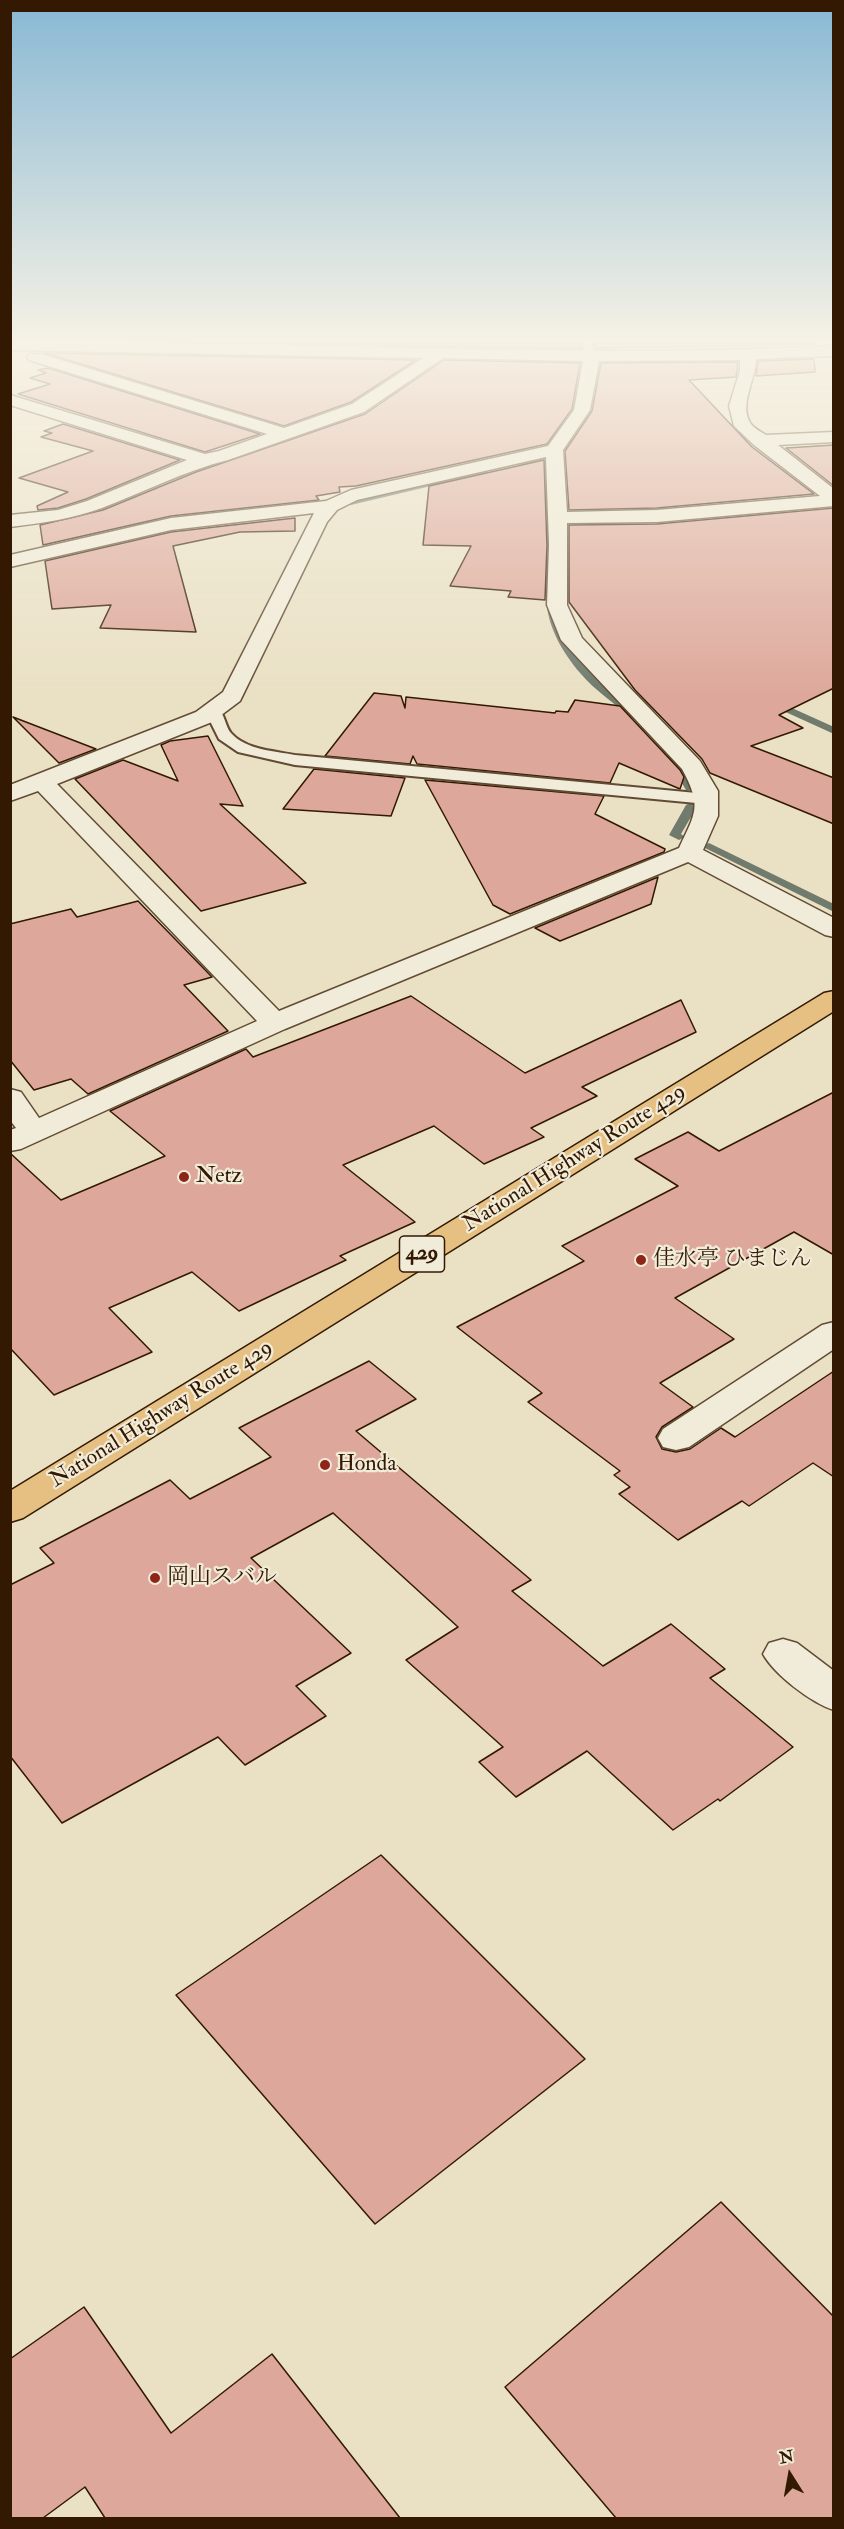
<!DOCTYPE html>
<meta charset="utf-8">
<style>
body{margin:0}
#map{position:relative;width:844px;height:2529px;overflow:hidden;background:#eae1c5;font-family:"IM FELL Double Pica",serif}
canvas{display:block}
.frame{position:absolute;inset:0;border:12px solid #331902;pointer-events:none}
.north{position:absolute;left:760px;top:2445px;width:60px;height:60px;-webkit-text-stroke:4px #f1ecd9;paint-order:stroke;rotate:349deg;font-size:16px;font-weight:700;line-height:24px;text-align:center;color:#331902}
.north::after{content:'';display:block;margin:auto;width:21px;height:27px;background:#331902;clip-path:polygon(50% 0,100% 100%,50% 72%,0 100%)}
</style>
<div id="map">
<canvas width="844" height="2529"></canvas>
<div class="frame"></div>
<div class="north">N</div>
</div>
<script>
const c = document.querySelector('canvas').getContext('2d');
c.lineJoin = 'round';
function fillPath(path, color) { c.fillStyle = color; c.fill(path, 'evenodd'); }
function strokePath(path, color, width, dash) { c.strokeStyle = color; c.lineWidth = width; c.lineCap = dash ? 'butt' : 'round'; c.setLineDash(dash || []); c.stroke(path); }
function label(font, color, halo, rows, align = 'center') {
  c.font = font + ' "IM FELL Double Pica","Noto Serif JP",serif'; c.lineWidth = 4.5; c.setLineDash([]); c.textBaseline = 'middle'; c.strokeStyle = halo; c.fillStyle = color; for (const [text, x, y, turn = 0] of rows) {
    c.save(); c.translate(x, y); c.rotate((+turn || 0) * Math.PI / 180); c.textAlign = isNaN(turn) ? turn : align; if (halo) c.strokeText(text, 0, 0); c.fillText(text, 0, 0); c.restore();
  }
}
fillPath(new Path2D(`
 M536,457L549,461C552,486 554,510 554,535C554,593 547,622 588,670C602,687 621,698 637,713V717H629C614,702 595,691 581,674C539,624 545,597 546,536C546,511 544,487 541,463L518,465L514,463Z
 M483,469H486V473L351,505L347,502Z
 M772,699L834,727V734L768,704L767,702Z
 M666,747L670,748L689,775L695,788L694,790H686C678,776 670,763 661,750Z
 M692,802L698,805L681,834L685,837L679,840L669,835L686,805Z
 M709,843L834,904V912L705,848L703,846Z`), '#707b6d');
const building = new Path2D(`
 M219,341H578L581,348L422,346Z
 M593,341H814V344L596,348Z
 M45,353L416,360L351,402L284,426Z
 M814,359L815,372L756,376L758,361Z
 M444,360L580,363L572,409L547,444L356,486L339,487L340,492L316,496L319,500L171,516L43,545L40,525L103,510L196,472L365,414Z
 M738,362L736,377L689,380L752,447L814,494L657,508L569,510L565,451L592,411L601,363Z
 M48,368L260,434L205,452L18,394L50,384L30,378L46,373L38,370Z
 M63,424L180,460L86,499L58,508L38,510L37,506L68,492L19,478L93,451L41,437L52,433L44,431Z
 M834,445V486L786,448Z
 M544,460L547,545L545,600L508,597L511,591L450,586L471,546L423,545L429,486Z
 M834,508V688L779,715L803,728L751,746L834,778V824L710,773L702,759L635,690L569,602V525L657,524Z
 M295,518V531L240,532L173,546L196,632L100,628L111,605L52,609L45,561L171,532Z
 M374,693L401,696L405,708L406,697L555,713L556,711L568,712L575,700L620,706L680,770L684,777L680,789L619,763L610,783L417,764L413,756L410,764L325,756Z
 M13,717L96,749L59,763Z
 M208,736L243,806L220,804L306,883L201,911L75,779L123,760L178,781L161,745L170,741Z
 M314,769L405,778L391,816L283,809Z
 M425,780L604,796L595,814L665,849L664,852L510,914L493,905Z
 M658,877L651,904L560,941L535,928Z
 M138,901L212,977L184,985L228,1031L88,1094L71,1079L34,1090L10,1060V924L71,909L77,917Z
 M411,996L525,1073L681,1000L696,1032L582,1087L597,1096L531,1128L544,1137L484,1164L434,1126L343,1165L415,1222L340,1256L346,1260L239,1311L192,1272L109,1308L152,1352L54,1395L10,1348V1153L61,1200L165,1156L110,1111L246,1049L253,1057Z
 M834,1092V1255L794,1232L675,1298L734,1339L660,1383L693,1407L662,1427L656,1437L662,1449L676,1452L690,1449L721,1428L735,1437L834,1371V1477L813,1463L749,1506L742,1501L678,1540L619,1494L630,1487L614,1475L620,1471L528,1402L542,1393L457,1327L584,1261L562,1246L678,1186L635,1159L688,1132L719,1151Z
 M369,1361L416,1399L356,1431L531,1580L512,1591L603,1666L671,1624L725,1669L710,1678L793,1747L720,1801L718,1799L673,1830L587,1751L516,1797L479,1762L503,1747L406,1660L458,1627L333,1513L251,1558L351,1653L296,1686L326,1716L245,1765L218,1737L62,1823L10,1756V1585L54,1563L40,1548L170,1480L190,1499L271,1457L239,1428Z
 M381,1855L585,2059L375,2224L176,1995Z
 M721,2202L834,2317V2518H616L505,2387Z
 M84,2307L171,2433L272,2354L400,2518H105L85,2487L43,2518H10V2359Z`);
fillPath(building, '#dda89b');
strokePath(building, '#331902', 1.5);
const lane = new Path2D(`
 M580,341H590L597,356L596,358H588Z
 M213,706C225,709 224,725 231,733C246,750 275,751 295,755L707,794L715,799L707,804L295,765L238,752L219,739L205,711Z`);
const street = new Path2D(`
 M10,341C285,341 559,359 834,346V356L756,359C756,380 738,405 751,424C754,428 761,432 766,435L834,432V442L778,445L834,489V506L657,522L567,523V605L582,638L700,761L718,791V816L703,850L834,918V937L825,935L688,862L285,1029L21,1149L10,1151V1130L16,1128L10,1120V1089L21,1092L39,1118L257,1021L38,791L10,801V785L196,712L223,692L314,513L171,530L10,567V555L171,518L326,501L351,490L548,446L574,410L583,361L443,358L364,412L228,460C184,471 144,492 102,508C72,519 42,523 10,527V515L58,510L87,501L187,460L10,405V395L205,454L219,451L267,434L29,360L27,357L29,354H41L284,428L352,404L423,358L10,350ZM740,360V371L729,406L734,426L754,445L820,496L657,510L567,512L563,450L590,410L599,361ZM546,457L549,545L547,605L561,640L682,769C702,806 696,812 679,848L279,1011L57,784L212,722L240,701L327,522L337,510L357,500Z
 M834,1322V1349L689,1447L676,1450L663,1447L658,1438L663,1429L822,1325Z
 M783,1639L797,1643L834,1671V1710C811,1703 774,1674 763,1654L769,1643Z`);
const highway = new Path2D(`
 M834,991V1011L23,1518L10,1522V1491L824,993Z`);
strokePath(lane, '#614b33', 4);
strokePath(street, '#614b33', 3);
strokePath(highway, '#331902', 3);
fillPath(lane, '#f1ecd9');
fillPath(street, '#f1ecd9');
fillPath(highway, '#e5c082');
const sky = c.createLinearGradient(0, 0, 0, 695);
sky.addColorStop(0, '#88b8d4');
sky.addColorStop(0.49, '#f6f2e5');
sky.addColorStop(1, '#f6f2e500');
c.fillStyle = sky;
c.fillRect(0, 0, 844, 695);
for (const [x, y, r, color] of [
 [184,1177,6,"#8f2418"],
 [641,1260,6,"#8f2418"],
 [325,1465,6,"#8f2418"],
 [155,1578,6,"#8f2418"]
]) { const dot = new Path2D(); dot.arc(x, y, r, 0, 2 * Math.PI); c.fillStyle = color; c.fill(dot); strokePath(dot, '#f1ecd9', 2); }
for (const [x, y, w] of [
 [422,1254,45]
]) { const box = new Path2D(); box.roundRect(x - w / 2, y - 18, w, 36, 4.5); c.fillStyle = '#f1ecd9'; c.fill(box); strokePath(box, '#331902', 1.5); }
label('bold 21px', '#331902', null, [
 ["429",422,1254]
]);
label('22px', '#331902', '#f1ecd9', [
 ["National Highway Route 429",575,1159,-32],
 ["National Highway Route 429",162,1415,-32]
]);
label('22px', '#331902', '#f1ecd9', [
 ["Netz",196,1177],
 ["佳水亭 ひまじん",653,1260],
 ["Honda",337,1465],
 ["岡山スバル",167,1578]
], 'left');
</script>
